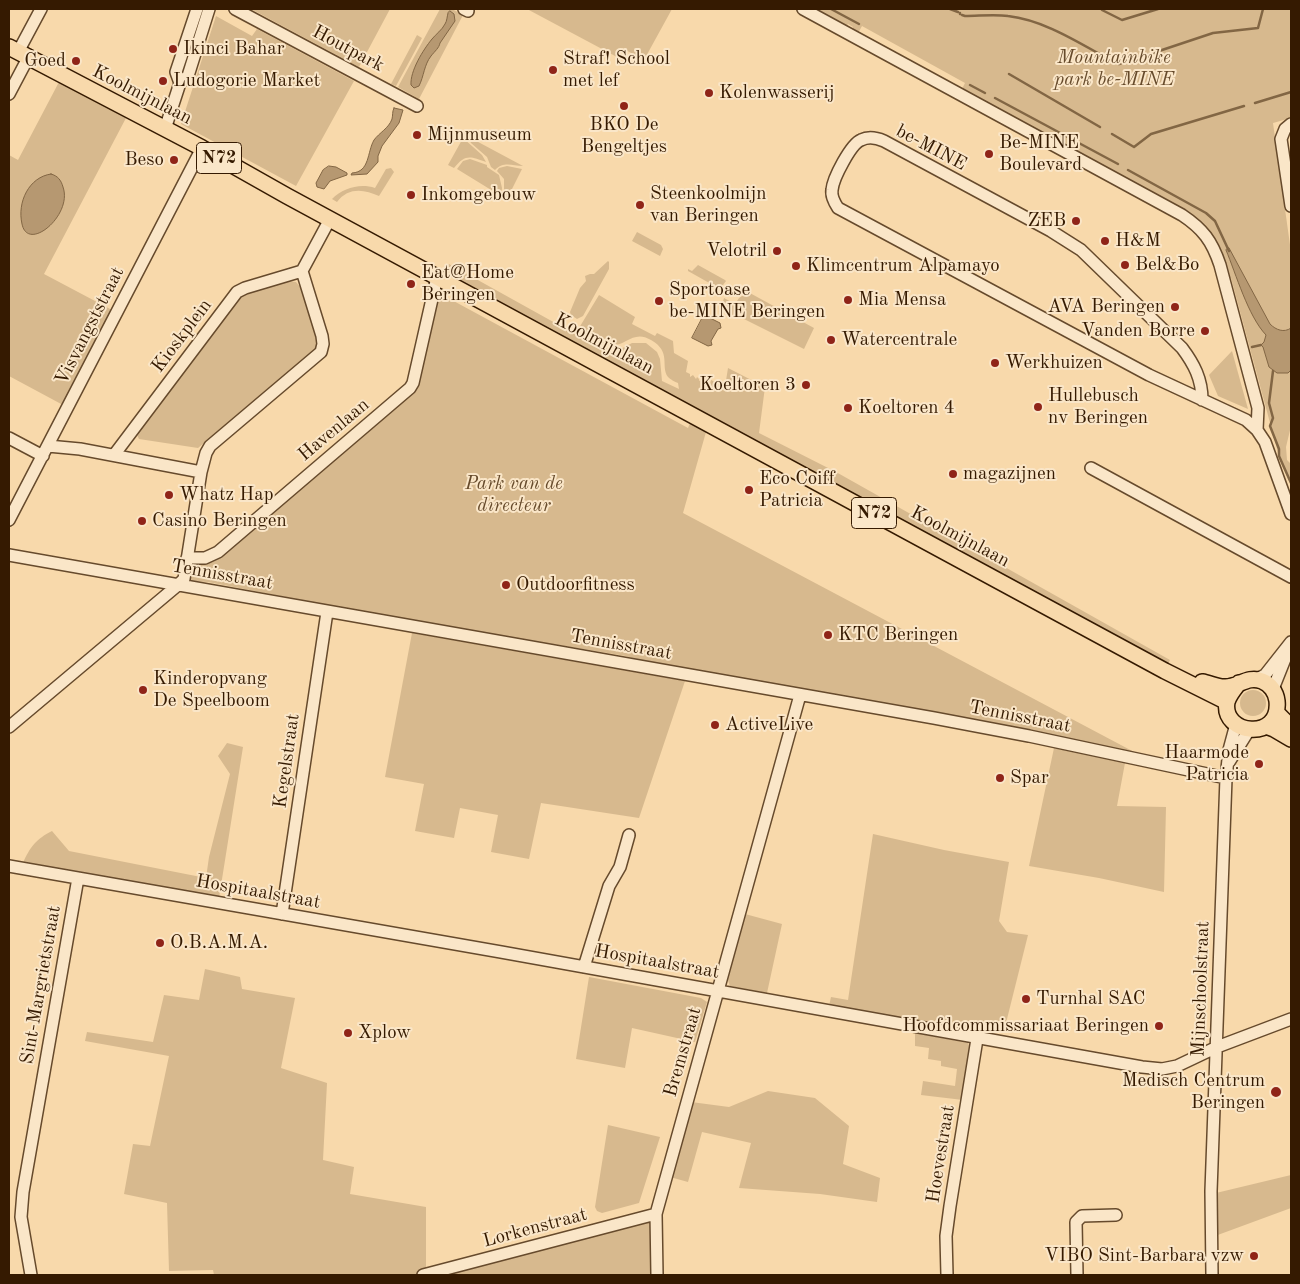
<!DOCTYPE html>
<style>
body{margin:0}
#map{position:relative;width:1300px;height:1284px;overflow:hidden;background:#f8d9ab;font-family:"Old Standard TT",serif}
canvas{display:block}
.frame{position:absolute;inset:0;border:10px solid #351a01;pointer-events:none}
</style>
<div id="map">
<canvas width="1300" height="1284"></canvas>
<div class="frame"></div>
</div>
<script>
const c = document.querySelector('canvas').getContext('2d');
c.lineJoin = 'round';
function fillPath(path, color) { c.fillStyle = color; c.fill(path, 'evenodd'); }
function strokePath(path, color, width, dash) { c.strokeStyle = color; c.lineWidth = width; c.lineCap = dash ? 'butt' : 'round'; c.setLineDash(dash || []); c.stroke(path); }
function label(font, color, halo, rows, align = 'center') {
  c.font = font + ' "Old Standard TT",serif'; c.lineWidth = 4; c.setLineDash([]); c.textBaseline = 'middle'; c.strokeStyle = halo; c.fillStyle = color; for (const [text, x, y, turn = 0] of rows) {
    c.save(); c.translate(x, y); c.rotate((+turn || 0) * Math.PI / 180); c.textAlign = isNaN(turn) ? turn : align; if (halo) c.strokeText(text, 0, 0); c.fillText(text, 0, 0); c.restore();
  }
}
fillPath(new Path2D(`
 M251,9H390L359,67Z
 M440,9H452L463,15L419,99L398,87Z
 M527,9H672L644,60L622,48L617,57Z
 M809,9H1291V118L1273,123L1291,252V426L1286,447L1287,460L1291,464V486L1280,460L1231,278H1228L1212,235L961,91L965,83L862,26L857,35L851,32L853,27L848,24L845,28Z
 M216,16L252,36L257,29L354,81L296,186L181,124Z
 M417,35L422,38L396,86L391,84Z
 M59,82L126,118L44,274L112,310L63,405L9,376V155L18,160Z
 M467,136L523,166C512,166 504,161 495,170L491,167L487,157L471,143Z
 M463,138L482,155L486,162C470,156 465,154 454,168L448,165Z
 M470,159L487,165V167L499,175L502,188L501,196L457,169L463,161Z
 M507,166L522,169L508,197L511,199L504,197V179L497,171L499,168Z
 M391,168L394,172L379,196C364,189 348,187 337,202L332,199C343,188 360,183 375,188L386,169Z
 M637,232L661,245L663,249L660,256L632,241Z
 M608,261L609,262V269L583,316L577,319L571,315L570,312L580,288L586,281L585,276L590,274H594Z
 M449,264L575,334L577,332L603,347L613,350H619L632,343H646L657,352L660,359L662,381L679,389L678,383C675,382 670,379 668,377C660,366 672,352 651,340C633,329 626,347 610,345C600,344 588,333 579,328L599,295L635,317L632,324L655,336L657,333L673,341L674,353L688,361L686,372L690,374V377L693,375L696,379L697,377L699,379V381L701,380L703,381V384H705V382L710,385L711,380L725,387L728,368L765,387L759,433L836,472L1170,660L1168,664L442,272Z
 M698,265L725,280L726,281L720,289L688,271V269L692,271Z
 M288,281L296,282L302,289L319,343L317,350L198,448L139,439L137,435V432L242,295Z
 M437,292L688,428L690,423L706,432L683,513L1136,753L1005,725L641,661L626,656L411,621L208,582L191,581L190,579L192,565L405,398Z
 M748,292L814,328L804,349L734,314V311L733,317L721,309L724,298L735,304L739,298Z
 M1232,351L1248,409L1218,396L1209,375Z
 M412,633L685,681L639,818L541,803L529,859L491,852L498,815L460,808L454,838L415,831L424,784L385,777Z
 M1240 703a13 13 0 1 1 26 0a13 13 0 1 1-26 0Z
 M227,743L243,747L219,898L23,863C30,847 36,839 52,831L69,851L206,878L209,857L230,774L218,756Z
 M1054,748L1125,763L1117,806L1166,807L1164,892L1099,878L1029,866Z
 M873,834L944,850L1009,862L999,921L1007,932L1028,935L1004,1031L987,1027L985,1034L829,1006L831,997L848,1000Z
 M745,914L782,924L767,993L730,986L727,978Z
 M205,969L240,977L242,989L295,998L281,1068L327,1083L323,1160L354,1167L350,1194L426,1207V1275H214L213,1270L169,1271L167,1203L124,1194L133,1144L150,1146L169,1056L85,1041L87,1032L153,1042L164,995L199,1000Z
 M589,977L701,998L707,1002L695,1042L632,1028L625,1068L576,1059Z
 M915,1033L968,1043L971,1050L963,1100L921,1095L923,1081L955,1086L957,1069L941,1066V1061L928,1059L929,1048L915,1046Z
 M768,1091L815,1098L849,1126L843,1164L880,1178L877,1202L820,1194L739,1188L751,1143L702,1132L688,1182L670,1177L691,1102L729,1107Z
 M608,1125L660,1137L639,1203L602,1213L597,1211L595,1207Z
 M1291,1175V1208L1215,1236L1216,1193Z
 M648,1220L651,1229V1275H438Z`), '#d7b98e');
const water = new Path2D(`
 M450,11L454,14L455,21L440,43C439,48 435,51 431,56C424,65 424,76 419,86L414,88L411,85C410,71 423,50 432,39C436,34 442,30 445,24C447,21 447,17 448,13Z
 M394,108L403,110L399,123L382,146L378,156V162L367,174L351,175L352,173C370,172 367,152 374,140C379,133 389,128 392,119C393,115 392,112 394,108Z
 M329,166L336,167L347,173V175L330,181L324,189L317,187L316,183L323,170Z
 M51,174C58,176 61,180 63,187C73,215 28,253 22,224C17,202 29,177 51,174Z
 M1229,248L1270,324C1276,330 1284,333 1291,328V370L1288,373H1277L1269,367L1263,347L1261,345L1264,342L1266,335C1248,316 1236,274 1226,250Z
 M704,315L720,323L721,328L718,329L711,341L712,345L708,346L692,338Z`);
fillPath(water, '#b69871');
strokePath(water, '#826644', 1);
strokePath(new Path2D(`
 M831,9L859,24
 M950,9L958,12
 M1102,10L1122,20L1158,9
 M960,13V14
 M962,15L965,16C979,16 994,14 1008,16C1043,20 1076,41 1105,57
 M1129,61L1213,33L1258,28L1263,9
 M1116,63L1119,64L1124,62
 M1009,74L1100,127
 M970,85L985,93
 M995,98L1118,164
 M1255,103L1291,92
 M1112,134L1134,147L1151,134L1244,106
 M1128,170L1206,213L1215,221L1229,251
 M1252,347L1261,345
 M1273,371L1269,403L1273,418L1270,426L1279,449V456L1291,483`), '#826644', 2.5);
const minor = new Path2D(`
 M235,9L417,106
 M464,9L468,11
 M803,9L1182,215C1203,229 1212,241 1220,265L1258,408L1257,430
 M18,52L41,9
 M180,83L176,72L197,9
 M9,94L28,58
 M1291,124L1285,129L1281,139L1291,206
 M165,129L180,83L188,76L209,9
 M1202,400C1202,379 1194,364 1182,348L1081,250L1051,231L884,141C877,138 869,136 861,140C851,144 833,178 832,190C831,196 834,202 838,208L1149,375L1246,420L1257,430L1265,442L1291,514
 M9,438L43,456
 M48,446L80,449L201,472
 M114,455L237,292L245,288L302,271
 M1091,468L1291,577
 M9,520L202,148
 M9,555L934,718L1029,736L1226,778
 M187,558H205L218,552L410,388L413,383L437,277
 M1257,679L1265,675L1291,642
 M1273,689L1287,654
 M9,727L178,585L184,579L201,472L206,453L210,446L321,352L323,344L322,336L302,271L330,219
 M1229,762L1249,730
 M9,866L501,952L1142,1067L1162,1069L1177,1066L1217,1047L1291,1019
 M282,914L327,612
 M584,967L609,886L620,867L629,835
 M31,1275L21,1217L23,1192L78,878
 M423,1275L656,1214
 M657,1275L656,1214L800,695
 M947,1275L946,1236L950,1206L977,1039
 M1077,1275L1076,1222L1082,1216L1116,1215
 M1212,1275L1211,1191L1226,778L1229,750L1236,724`);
const major = new Path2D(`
 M9,47L202,148L287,196L1165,671L1227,702
 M1202,682C1209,683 1217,687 1224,687C1238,688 1247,675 1262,681C1270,684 1276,692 1277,701C1281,742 1221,735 1227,702C1229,695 1235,688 1239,683
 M1277,713L1291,727
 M1266,726L1274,729L1291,739`);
strokePath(minor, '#664a2c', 14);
strokePath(major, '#351a01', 18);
strokePath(minor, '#fae6c8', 11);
strokePath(major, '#f8d9ab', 15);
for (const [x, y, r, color] of [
 [173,49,5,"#8f2418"],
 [76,61,5,"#8f2418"],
 [553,70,5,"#8f2418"],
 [163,81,5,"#8f2418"],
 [709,93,5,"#8f2418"],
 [624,106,5,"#8f2418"],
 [417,135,5,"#8f2418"],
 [989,154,5,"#8f2418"],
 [174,160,5,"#8f2418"],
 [411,195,5,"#8f2418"],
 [640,205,5,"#8f2418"],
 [1076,221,5,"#8f2418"],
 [1105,241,5,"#8f2418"],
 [777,251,5,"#8f2418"],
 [1125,265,5,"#8f2418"],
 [796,266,5,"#8f2418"],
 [411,284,5,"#8f2418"],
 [848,300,5,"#8f2418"],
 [659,301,5,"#8f2418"],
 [1175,307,5,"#8f2418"],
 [1205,331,5,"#8f2418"],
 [831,340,5,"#8f2418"],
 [995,363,5,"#8f2418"],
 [806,385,5,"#8f2418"],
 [1038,407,5,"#8f2418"],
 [848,408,5,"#8f2418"],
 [953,474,5,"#8f2418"],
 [749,490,5,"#8f2418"],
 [169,495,5,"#8f2418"],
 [142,521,5,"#8f2418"],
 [506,585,5,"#8f2418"],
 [828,635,5,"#8f2418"],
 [143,690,5,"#8f2418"],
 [715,725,5,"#8f2418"],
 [1259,764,5,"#8f2418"],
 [1000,778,5,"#8f2418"],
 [160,943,5,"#8f2418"],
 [1026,999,5,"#8f2418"],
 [1159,1026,5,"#8f2418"],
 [348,1033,5,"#8f2418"],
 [1276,1092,6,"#8f2418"],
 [1254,1256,5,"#8f2418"]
]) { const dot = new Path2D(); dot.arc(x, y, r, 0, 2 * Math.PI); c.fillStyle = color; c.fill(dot); strokePath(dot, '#fae6c8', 2); }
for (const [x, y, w] of [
 [219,158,45],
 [874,513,45]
]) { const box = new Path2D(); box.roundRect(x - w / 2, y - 15.5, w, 31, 4); c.fillStyle = '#fae6c8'; c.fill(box); strokePath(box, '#351a01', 1); }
label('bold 18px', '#351a01', null, [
 ["N72",219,158],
 ["N72",874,513]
]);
label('19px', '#351a01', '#fae6c8', [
 ["Ikinci Bahar",183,49],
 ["Straf! School",563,59],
 ["met lef",563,81],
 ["Goed",66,61,"right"],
 ["Ludogorie Market",173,81],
 ["Kolenwasserij",719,93],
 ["BKO De",624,125,"center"],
 ["Bengeltjes",624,147,"center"],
 ["Mijnmuseum",427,135],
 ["Be-MINE",999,143],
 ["Boulevard",999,165],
 ["Beso",164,160,"right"],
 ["Steenkoolmijn",650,194],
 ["van Beringen",650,216],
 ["Inkomgebouw",421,195],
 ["ZEB",1066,221,"right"],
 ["H&M",1115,241],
 ["Velotril",767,251,"right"],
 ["Bel&Bo",1135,265],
 ["Klimcentrum Alpamayo",806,266],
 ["Eat@Home",421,273],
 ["Beringen",421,295],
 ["Sportoase",669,290],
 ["be-MINE Beringen",669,312],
 ["Mia Mensa",858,300],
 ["AVA Beringen",1165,307,"right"],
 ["Vanden Borre",1195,331,"right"],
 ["Watercentrale",841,340],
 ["Werkhuizen",1005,363],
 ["Koeltoren 3",796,385,"right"],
 ["Hullebusch",1048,396],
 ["nv Beringen",1048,418],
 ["Koeltoren 4",858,408],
 ["magazijnen",963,474],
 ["Eco Coiff",759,479],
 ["Patricia",759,501],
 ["Whatz Hap",179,495],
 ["Casino Beringen",152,521],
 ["Outdoorfitness",516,585],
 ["KTC Beringen",838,635],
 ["Kinderopvang",153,679],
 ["De Speelboom",153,701],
 ["ActiveLive",725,725],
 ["Haarmode",1249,753,"right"],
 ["Patricia",1249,775,"right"],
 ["Spar",1010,778],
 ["O.B.A.M.A.",170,943],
 ["Turnhal SAC",1036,999],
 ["Hoofdcommissariaat Beringen",1149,1026,"right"],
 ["Xplow",358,1033],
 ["Medisch Centrum",1265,1081,"right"],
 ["Beringen",1265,1103,"right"],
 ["VIBO Sint-Barbara vzw",1244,1256,"right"]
], 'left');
label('19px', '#351a01', '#fae6c8', [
 ["Houtpark",348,49,28],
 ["Koolmijnlaan",142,95,27],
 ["be-MINE",931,148,28],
 ["Visvangststraat",90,326,-63],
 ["Kioskplein",182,336,-53],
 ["Koolmijnlaan",604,344,28],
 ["Havenlaan",334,430,-40],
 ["Koolmijnlaan",960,537,28],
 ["Tennisstraat",222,575,10],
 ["Tennisstraat",621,645,10],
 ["Tennisstraat",1020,717,11],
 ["Kegelstraat",287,761,-82],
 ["Hospitaalstraat",258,892,10],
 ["Hospitaalstraat",657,962,10],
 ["Sint-Margrietstraat",41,985,-80],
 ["Mijnschoolstraat",1201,989,-88],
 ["Bremstraat",683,1052,-74],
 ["Hoevestraat",941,1154,-81],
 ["Lorkenstraat",535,1228,-15]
]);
label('italic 19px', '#664a2b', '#fae6c8', [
 ["Mountainbike",1114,58],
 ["park be-MINE",1114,80],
 ["Park van de",514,484],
 ["directeur",514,506]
]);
</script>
